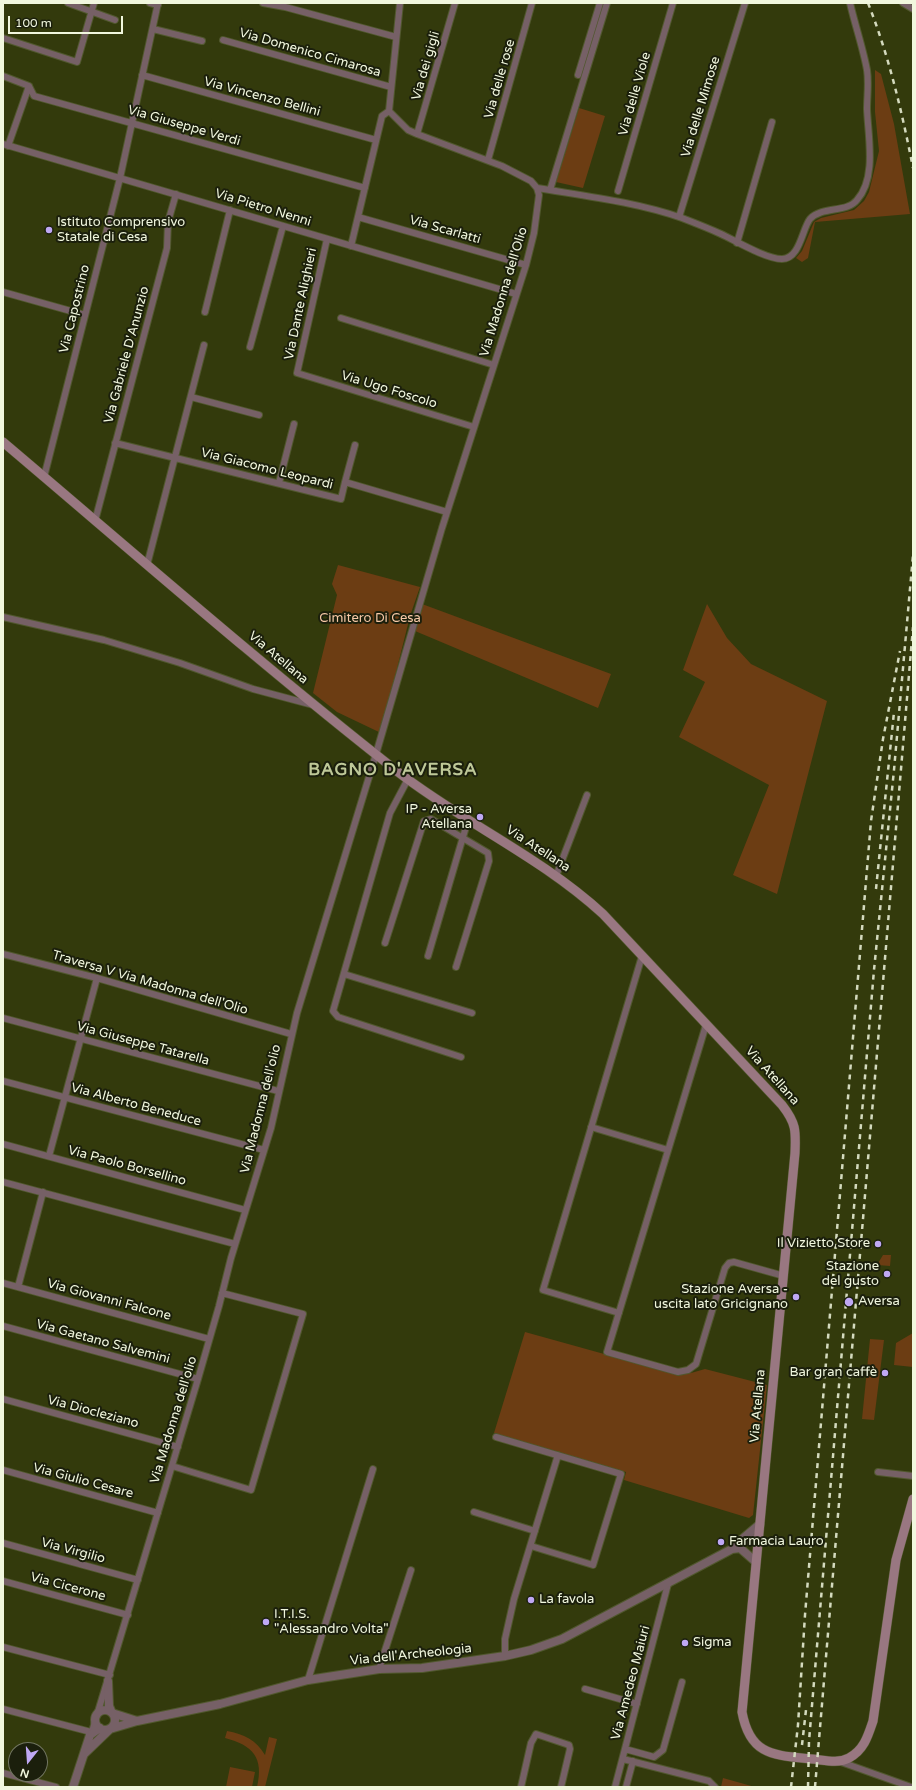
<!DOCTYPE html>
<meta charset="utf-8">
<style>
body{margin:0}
#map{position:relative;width:916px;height:1790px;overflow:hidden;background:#333a0c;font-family:"Varela Round",sans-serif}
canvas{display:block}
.frame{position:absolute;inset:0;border:4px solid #f1f7de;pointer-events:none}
.north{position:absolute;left:8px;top:1742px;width:40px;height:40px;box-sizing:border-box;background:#1b1f0c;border:1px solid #717560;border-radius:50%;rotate:197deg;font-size:11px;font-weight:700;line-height:16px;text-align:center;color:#f1f7de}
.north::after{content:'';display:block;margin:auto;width:14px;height:18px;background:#bfa8f4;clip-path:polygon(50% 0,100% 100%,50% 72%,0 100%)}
.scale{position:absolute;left:8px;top:16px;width:115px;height:18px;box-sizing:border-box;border:2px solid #f1f7de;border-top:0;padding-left:5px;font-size:12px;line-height:14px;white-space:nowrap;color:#f1f7de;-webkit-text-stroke:3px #1b1f0c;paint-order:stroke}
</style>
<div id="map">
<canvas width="916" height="1790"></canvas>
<div class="frame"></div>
<div class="north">N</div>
<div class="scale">100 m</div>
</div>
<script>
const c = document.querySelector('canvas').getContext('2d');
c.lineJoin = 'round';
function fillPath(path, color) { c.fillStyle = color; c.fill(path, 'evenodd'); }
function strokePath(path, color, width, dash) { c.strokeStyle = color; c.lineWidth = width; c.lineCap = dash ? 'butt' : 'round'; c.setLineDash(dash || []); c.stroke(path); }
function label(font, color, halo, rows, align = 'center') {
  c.font = font + ' "Varela Round",sans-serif'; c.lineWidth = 4; c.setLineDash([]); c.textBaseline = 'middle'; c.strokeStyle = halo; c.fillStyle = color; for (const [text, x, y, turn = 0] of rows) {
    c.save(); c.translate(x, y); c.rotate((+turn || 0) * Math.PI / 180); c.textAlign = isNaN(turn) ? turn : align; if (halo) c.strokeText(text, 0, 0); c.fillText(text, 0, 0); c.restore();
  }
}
fillPath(new Path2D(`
 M875,70L881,74L894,124L910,214L815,222L808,258L802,262L796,258L802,251L814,222L821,218L854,210L864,201L869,192L879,151L875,112Z
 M579,108L605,116L583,188L556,182Z
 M338,565L420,587L410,616L381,733L337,712L313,693L337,595L332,584Z
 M422,604L611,674L598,708L415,631Z
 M707,604L727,638L751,664L827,701L777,894L733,875L769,785L679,737L705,682L683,670Z
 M883,1255H891L890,1266L877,1265Z
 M525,1332L676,1374L691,1373L705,1369L767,1385L753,1515L749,1518L624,1480L626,1472L494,1433Z
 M913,1333V1367L894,1365L896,1343Z
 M870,1339L884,1340L874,1420L862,1419Z
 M227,1731C244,1734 256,1740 265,1755L269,1737L277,1739L265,1787H257C264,1758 253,1745 225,1738Z
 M230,1767L255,1772L252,1787H226Z
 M723,1778L755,1787H721Z`), '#6c3d13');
const minor = new Path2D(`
 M68,3L115,20
 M150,3L158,5
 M263,3L285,7L396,37
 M903,3L913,9
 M153,29L202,41
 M3,38L77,62L94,3
 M223,40L391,87
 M142,75L376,140
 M578,75L600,3
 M3,76L29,86L34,96L365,188
 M417,134L455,3
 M3,144L516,294
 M8,146L29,86
 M488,160L532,3
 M537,188C585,196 636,202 682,218C695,223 708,228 721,234C736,241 766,259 782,259C800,259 802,229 810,219C822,206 847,213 857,200C877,178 868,136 867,109C867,96 869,83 867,70C863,48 855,25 850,3
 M550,190L607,3
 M618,191L673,3
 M358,217L526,265
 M679,217L745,3
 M327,239L297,373L474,427
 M737,243L772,122
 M351,246L382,116L389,111
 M3,292L85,315
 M205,312L230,210
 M341,318L494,365
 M250,347L283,226
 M191,397L259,415
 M115,443L341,499L345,482L447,512
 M44,477L120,178L158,3
 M345,482L355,445
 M279,483L294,424
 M95,521L167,248L168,222L176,194
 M147,565L204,345
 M3,617L104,640L180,663L253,689L313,705
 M408,779L390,813L333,1011L338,1017L461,1057
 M556,876L587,795
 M385,943L424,821L431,819L488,853L489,861L456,967
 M3,954L97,978L291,1034
 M428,956L468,820
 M344,974L472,1013
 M3,1018L278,1091
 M706,1025L607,1352L678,1372L688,1370L696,1364L725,1268L729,1263L734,1262L784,1276
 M3,1081L264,1150
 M591,1127L668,1150
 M3,1144L245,1210
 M49,1156L97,978
 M3,1182L235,1244
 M3,1283L209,1339
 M18,1287L43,1192
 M619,1313L543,1290L642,956
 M3,1326L198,1379
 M3,1399L178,1447
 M496,1437L621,1474L593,1565L531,1546
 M172,1466L251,1490L303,1314L222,1293
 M3,1470L158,1513
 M878,1472L913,1476
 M474,1512L535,1531
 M3,1543L138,1580
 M3,1581L128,1615
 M3,1647L110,1675
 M505,1656V1639L514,1599L558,1455
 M379,1669L411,1570
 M308,1680L373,1469
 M585,1689L637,1704
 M3,1709L91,1732
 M91,1735L198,1379L219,1306L231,1258L271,1128L297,1013L376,754L442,528L526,265L534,233L539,195L537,188L531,181L502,166L417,134L408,130L389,111L400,3
 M625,1749L654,1757L663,1750L682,1682
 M623,1759L709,1781L715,1787
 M841,1762L911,1787
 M3,1773L56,1787
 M521,1787L531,1743L536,1734L569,1745L570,1749L561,1787
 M615,1787L668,1584
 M626,1787L633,1761`);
const tertiary = new Path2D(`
 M741,1540L760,1524
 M732,1549L740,1548L756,1562
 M108,1681L109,1706L112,1713L137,1721
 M95 1720a10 10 0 1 1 20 0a10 10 0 1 1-20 0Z
 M84,1754L110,1729L137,1721L220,1704L308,1680L379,1669L422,1668L505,1656L531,1650L562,1639L732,1549L740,1541L759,1538
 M73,1787L90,1735L100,1728`);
const secondary = new Path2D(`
 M3,442C134,553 263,666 398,772C464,823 541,857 603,914L782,1105C796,1123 796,1130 795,1153L742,1712C750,1756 774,1755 812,1759C824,1760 838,1764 849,1758C864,1750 868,1736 873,1721L896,1560L913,1499`);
strokePath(minor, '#51582e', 8);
strokePath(tertiary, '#51582e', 10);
strokePath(secondary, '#51582e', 10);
strokePath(minor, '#766066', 6);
strokePath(tertiary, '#766066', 8);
strokePath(secondary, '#997781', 9);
strokePath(new Path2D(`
 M868,3C889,56 902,112 913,168
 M876,889L894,712
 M802,1745L806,1710
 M791,1787L798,1725L805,1615L871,821L883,739L900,651
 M808,1787L809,1741L874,970L894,770L913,555
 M815,1787L913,627`), '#d4dabe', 2.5, [5, 5]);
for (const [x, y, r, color] of [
 [49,230,4,"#bfa8f4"],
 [480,817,4,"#bfa8f4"],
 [878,1244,4,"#bfa8f4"],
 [887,1274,4,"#bfa8f4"],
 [796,1297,4,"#bfa8f4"],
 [849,1302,5,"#bfa8f4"],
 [885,1373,4,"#bfa8f4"],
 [721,1542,4,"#bfa8f4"],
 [531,1600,4,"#bfa8f4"],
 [266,1622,4,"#bfa8f4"],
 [685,1643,4,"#bfa8f4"]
]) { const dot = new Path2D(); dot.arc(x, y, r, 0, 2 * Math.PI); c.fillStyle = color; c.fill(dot); strokePath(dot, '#1b1f0c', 1.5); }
label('13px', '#f1f7de', '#1b1f0c', [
 ["Via Domenico Cimarosa",310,53,16],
 ["Via dei gigli",426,66,-74],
 ["Via delle rose",500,79,-74],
 ["Via delle Viole",635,94,-74],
 ["Via Vincenzo Bellini",262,97,15],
 ["Via delle Mimose",701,107,-73],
 ["Via Giuseppe Verdi",184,126,16],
 ["Via Pietro Nenni",263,208,17],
 ["Via Scarlatti",445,230,16],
 ["Via Madonna dell'Olio",504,292,-73],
 ["Via Dante Alighieri",301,304,-78],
 ["Via Capostrino",75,309,-76],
 ["Via Gabriele D'Anunzio",127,355,-75],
 ["Via Ugo Foscolo",389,390,17],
 ["Via Giacomo Leopardi",267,469,14],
 ["Via Atellana",278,658,40],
 ["Via Atellana",538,849,33],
 ["Traversa V Via Madonna dell'Olio",150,983,16],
 ["Via Giuseppe Tatarella",143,1044,15],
 ["Via Atellana",772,1076,48],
 ["Via Alberto Beneduce",136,1105,15],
 ["Via Madonna dell'olio",261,1109,-76],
 ["Via Paolo Borsellino",127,1166,15],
 ["Via Giovanni Falcone",109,1300,15],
 ["Via Gaetano Salvemini",103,1342,15],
 ["Via Atellana",758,1406,-85],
 ["Via Diocleziano",93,1412,15],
 ["Via Madonna dell'olio",174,1420,-73],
 ["Via Giulio Cesare",83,1481,15],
 ["Via Virgilio",73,1551,15],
 ["Via Cicerone",68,1587,15],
 ["Via dell'Archeologia",411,1655,-6],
 ["Via Amedeo Maiuri",631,1683,-75]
]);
label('13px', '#f1f7de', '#1b1f0c', [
 ["Istituto Comprensivo",57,223],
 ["Statale di Cesa",57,238],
 ["IP - Aversa",472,810,"right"],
 ["Atellana",472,825,"right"],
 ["Il Vizietto Store",870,1244,"right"],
 ["Stazione",879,1267,"right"],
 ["del gusto",879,1282,"right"],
 ["Stazione Aversa -",788,1290,"right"],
 ["uscita lato Gricignano",788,1305,"right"],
 ["Aversa",858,1302],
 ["Bar gran caffè",877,1373,"right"],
 ["Farmacia Lauro",729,1542],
 ["La favola",539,1600],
 ["I.T.I.S.",274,1615],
 ["\"Alessandro Volta\"",274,1630],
 ["Sigma",693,1643]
], 'left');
label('13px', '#f7c9a7', '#1b1f0c', [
 ["Cimitero Di Cesa",370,619]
]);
c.letterSpacing = '1px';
label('bold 17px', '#bec898', '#1b1f0c', [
 ["BAGNO D'AVERSA",393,771]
]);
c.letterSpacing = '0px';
</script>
